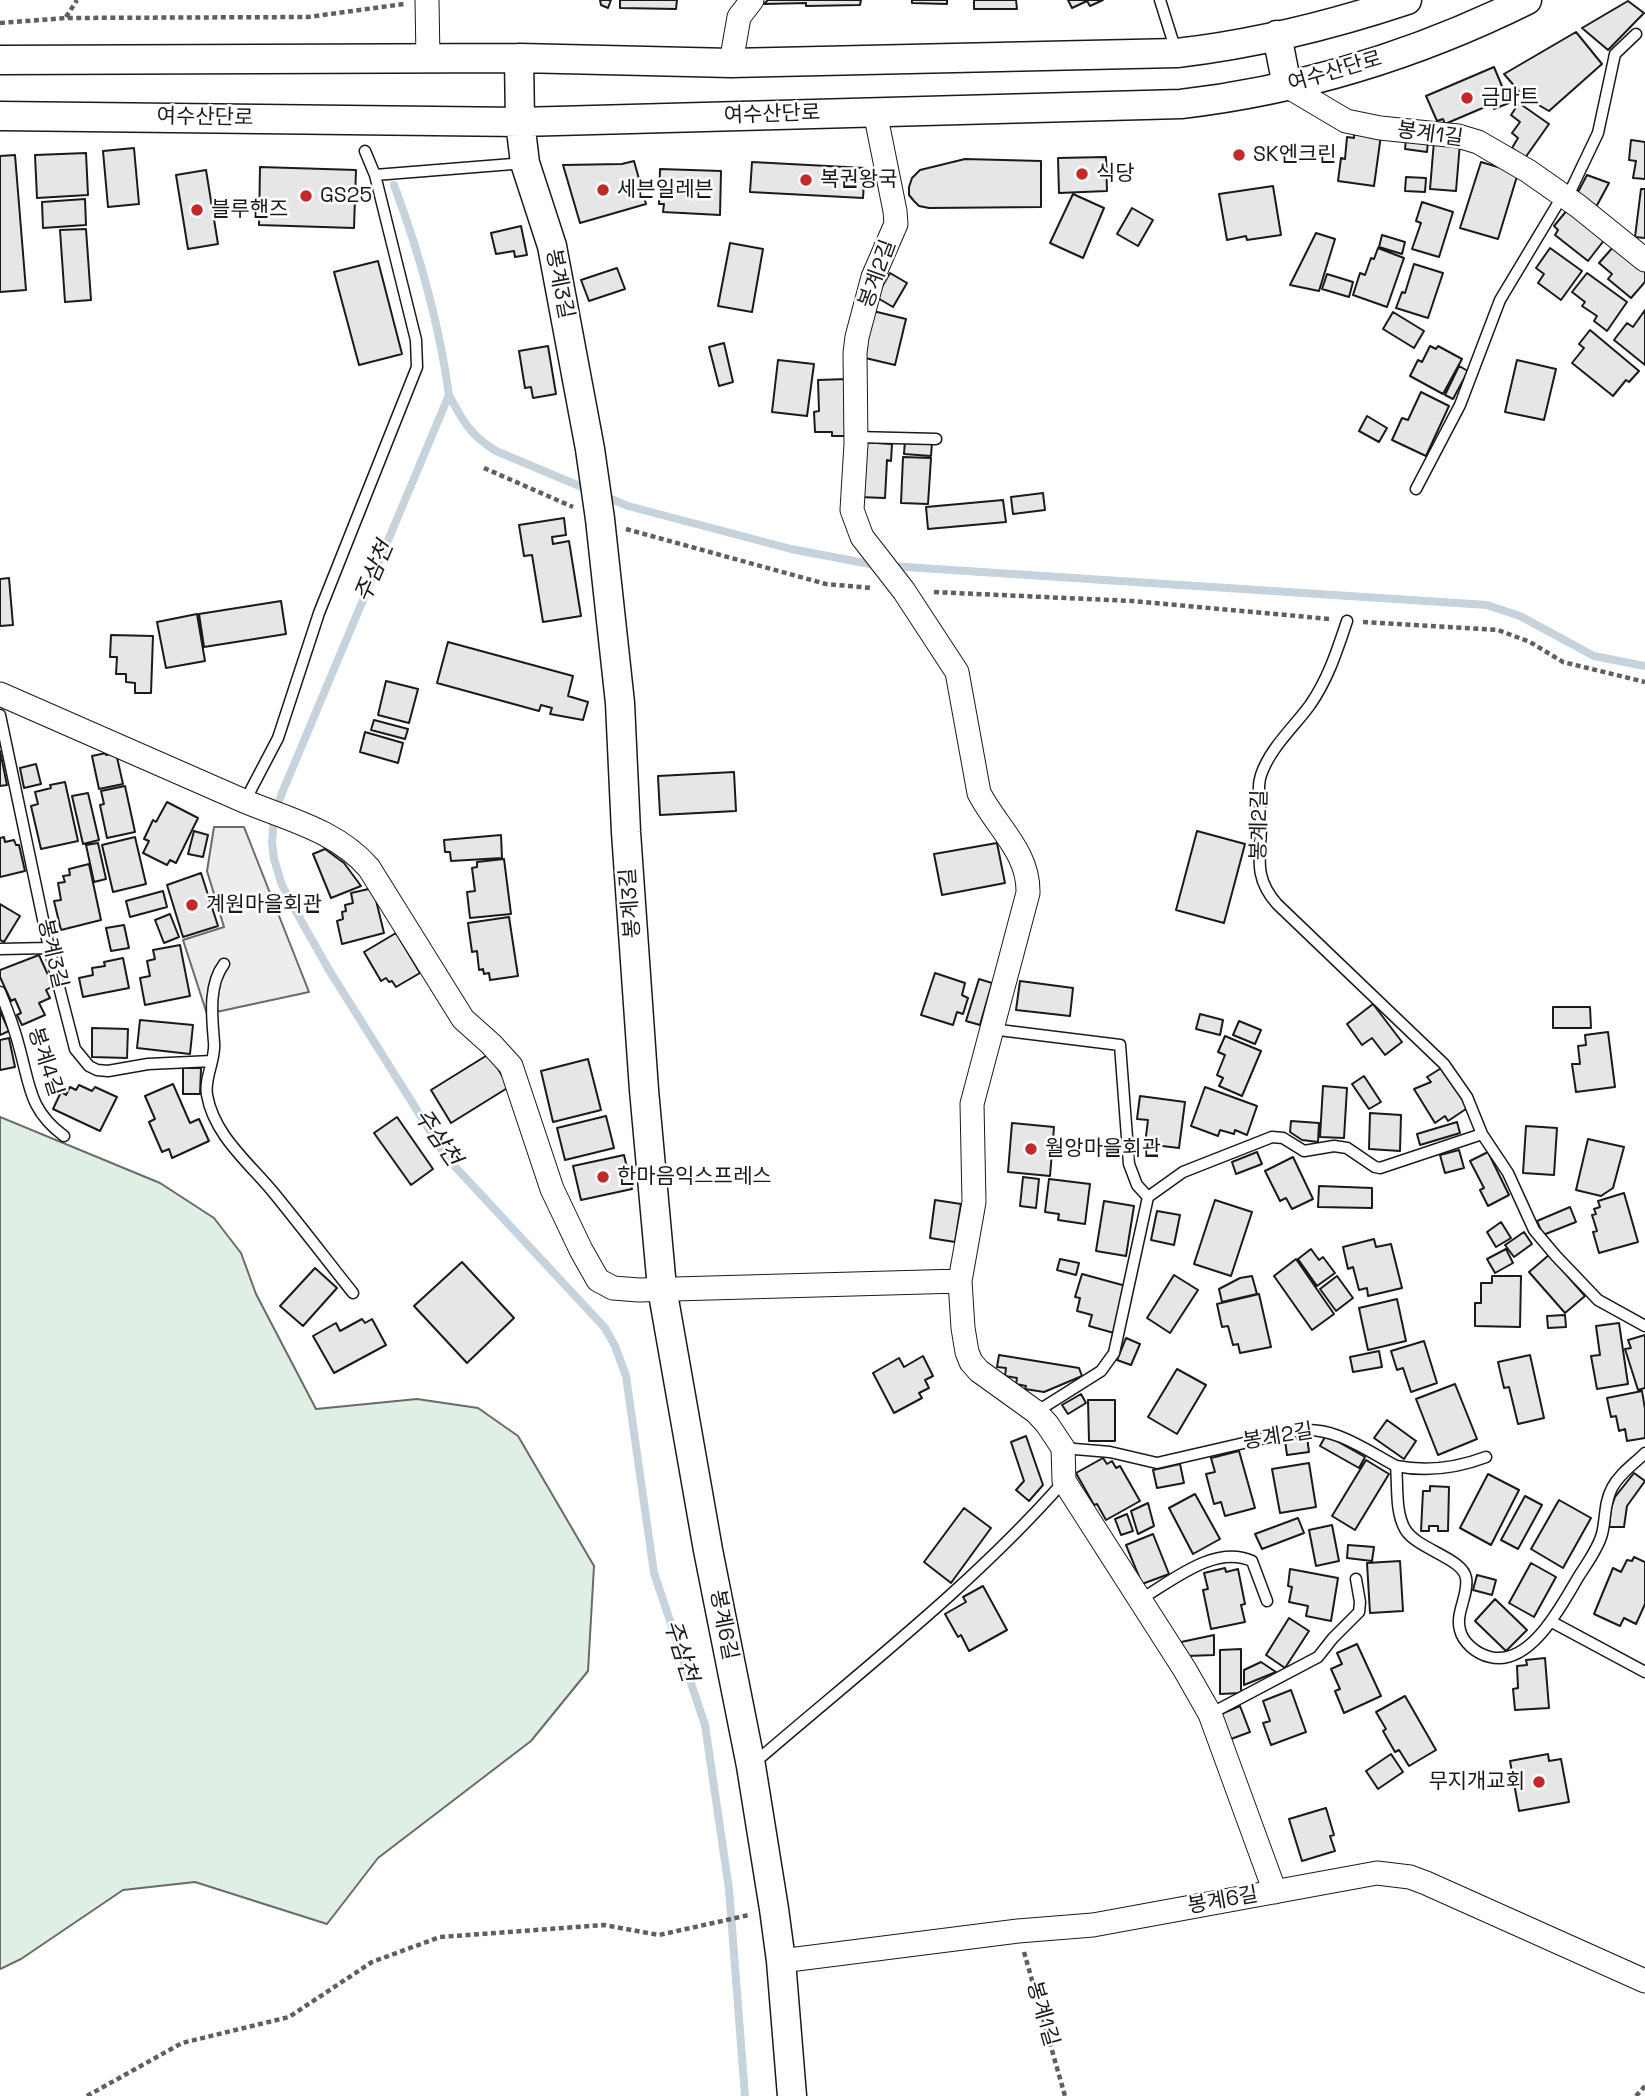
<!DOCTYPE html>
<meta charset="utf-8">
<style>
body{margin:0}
canvas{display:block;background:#fff}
</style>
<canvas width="1645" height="2096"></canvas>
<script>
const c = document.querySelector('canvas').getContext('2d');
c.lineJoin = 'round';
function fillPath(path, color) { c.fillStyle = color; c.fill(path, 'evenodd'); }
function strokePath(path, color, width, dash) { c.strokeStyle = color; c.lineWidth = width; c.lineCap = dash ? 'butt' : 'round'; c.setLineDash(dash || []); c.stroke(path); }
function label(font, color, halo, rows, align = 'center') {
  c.font = font + ' "Space Grotesk","Noto Sans KR",sans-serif'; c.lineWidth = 5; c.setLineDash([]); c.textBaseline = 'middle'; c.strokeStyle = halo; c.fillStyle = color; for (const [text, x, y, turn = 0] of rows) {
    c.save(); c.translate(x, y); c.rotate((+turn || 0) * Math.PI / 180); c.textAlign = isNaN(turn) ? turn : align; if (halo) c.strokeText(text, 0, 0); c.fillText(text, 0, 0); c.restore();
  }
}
const green = new Path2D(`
 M0,1117L160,1183L214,1218L241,1253L256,1294L316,1409L417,1399L478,1408L518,1436L594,1566L588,1671L531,1741L378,1858L327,1924L195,1882L123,1890L21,1959L0,1969Z`);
fillPath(green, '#e0efe3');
strokePath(green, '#6a6a6a', 2);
const parking = new Path2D(`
 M214,827H244L309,992L207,1014L183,940L224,927L207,871Z`);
fillPath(parking, '#ededed');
strokePath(parking, '#6a6a6a', 2);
strokePath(new Path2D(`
 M394,185C419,252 439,323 449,395L282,793L274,817L272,842L274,859L282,885L294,908L329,970L447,1158L605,1328L615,1346L626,1376L654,1573L705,1725L729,1889L745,2096
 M449,395C463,421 470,435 496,451L589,490
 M604,496L628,506L791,549L875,565L1487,605L1520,616L1594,656L1645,666`), '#c6d2dc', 8);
const building = new Path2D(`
 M600,0H611L608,8L601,5Z
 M620,0H677L676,9L620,8Z
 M768,0H861L860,5L806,6V3L764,4Z
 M912,0H947V4L912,3Z
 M974,0H1016L1017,9H974Z
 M1068,0H1103L1090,6L1087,1L1072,8Z
 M1628,1L1644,13L1608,50L1582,28Z
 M1576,32L1602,64L1549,111L1523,96L1504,74Z
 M1494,67L1509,103L1494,109L1492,104L1445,124L1443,119L1437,121L1426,96Z
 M1519,103L1549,124L1525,158L1512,148L1518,138L1512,133L1520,122L1511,115Z
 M1354,132L1381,135L1374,186L1338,181L1341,158L1345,159L1347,137L1354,138Z
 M1406,139L1428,141L1427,152L1405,149Z
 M1631,140L1645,142V179L1633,178L1636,161L1629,160Z
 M1434,141L1460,143L1456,191L1430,189Z
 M134,148L139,204L108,207L103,151Z
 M86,153L88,195L37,198L35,155Z
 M15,155L26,290L0,292V156Z
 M1106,157L1107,191L1059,193L1058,158Z
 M965,159L1041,161V207L929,208L919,206L914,201L909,195V187L912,178L920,170Z
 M634,161L646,204L580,223L563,165L622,164Z
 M752,162L865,168L863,198L750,192Z
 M1481,162L1518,173L1498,239L1460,228Z
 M260,167L356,170L354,228L259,225Z
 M660,169L721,171L720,215L663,212L664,204H659Z
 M206,170L218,244L188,249L176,175Z
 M1587,175L1609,183L1595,209L1577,194Z
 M1406,177L1426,178L1425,192L1405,191Z
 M1273,186L1281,235L1247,240L1246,236L1227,240L1219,194Z
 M1641,189H1645V238L1635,237Z
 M1073,194L1104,208L1083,258L1050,243Z
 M85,199L86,225L43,228L42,202Z
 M1422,202L1453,212L1439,257L1412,249L1421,223L1416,221Z
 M1132,208L1153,220L1138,246L1117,234Z
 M1568,209L1605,239L1588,261L1555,235L1558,230L1554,226Z
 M521,226L527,255L515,257L514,251L496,254L491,233Z
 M86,229L91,300L65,302L60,230Z
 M1316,233L1335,239L1319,291L1290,285Z
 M1382,235L1405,242L1402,254L1379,247Z
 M730,243L763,249L752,312L718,306Z
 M1614,246L1645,272V282L1631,298L1608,279L1612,274L1599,263Z
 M1378,248L1404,258L1387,307L1353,295L1360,273L1365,275L1371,258L1374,259Z
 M1550,248L1582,271L1561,300L1538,283L1544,274L1536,268Z
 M378,261L402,354L359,365L334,272Z
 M1414,264L1443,273L1428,318L1396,308L1402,292L1405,293Z
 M617,268L625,289L589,301L581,280Z
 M890,273L907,283L893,307L876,297Z
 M1587,273L1627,302L1607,331L1594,321L1597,316L1582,306L1585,302L1572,292Z
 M1327,274L1353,282L1349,297L1322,289Z
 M1645,310V365L1614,340L1627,323L1633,327Z
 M873,311L906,319L895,365L861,357Z
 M1393,312L1424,331L1414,348L1383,329Z
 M1590,330L1639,371L1629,382L1626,380L1613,396L1572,363L1584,348L1579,344Z
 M724,343L733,382L719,386L709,347Z
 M548,346L556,394L533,398L531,387L525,388L519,351Z
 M1430,346L1436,349L1438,346L1462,359L1443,394L1410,376L1418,360L1422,362Z
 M778,360L814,364L807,416L772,412Z
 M1517,360L1556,369L1544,420L1505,412Z
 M1459,366L1468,371L1453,399L1445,395Z
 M847,379L848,436H832V432H815L814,412L819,411L818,380Z
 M1421,392L1449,406L1426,456L1392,440L1402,418L1408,420Z
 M1367,416L1387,428L1379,442L1359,431Z
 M905,440L932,442L931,456L904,454Z
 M862,442L892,444L891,461L887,460L885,498L859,497Z
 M903,457L931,458L928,504L901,503Z
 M1043,493L1045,510L1013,514L1011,497Z
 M1003,500L1006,522L928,529L926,507Z
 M564,518L566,535L552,537L553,544L569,541L581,616L543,622L532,555L524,556L519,525Z
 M9,578L13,625L0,626V579Z
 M281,601L286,634L204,647L199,614Z
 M197,614L205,661L166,668L157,622Z
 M111,635L153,636L151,693H135V683L126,682V674H116L117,657H110Z
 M448,642L573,676L568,696L588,702L583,720L550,714L552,708L541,705L539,711L437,683Z
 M386,681L418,689L409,723L378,715Z
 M374,720L408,729L405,739L371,730Z
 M365,732L403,743L398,763L360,752Z
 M0,751L7,785L0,786Z
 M106,753V755L116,753L123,784L99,789L92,756Z
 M36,764L41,784L24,788L20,768Z
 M734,772L736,811L660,815L658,776Z
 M65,782L78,841L41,849L31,806L38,804L35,792L51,788L50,785Z
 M125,786L135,832L107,838L100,805L104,804L101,791Z
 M88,793L99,840L83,844L72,796Z
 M167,802L198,818L176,863L170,860L167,865L143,853L149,841L144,839L153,820L156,822Z
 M194,831L208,835L203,857L188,854Z
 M1197,831L1245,844L1224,923L1176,910Z
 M501,835L502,858L451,861L450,852H445L444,840Z
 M4,837L5,842L14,840L16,845H19L25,871L0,877V838Z
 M135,837L146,884L113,892L102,845Z
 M98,843L106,879L94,882L86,845Z
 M997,843L1005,883L942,895L934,854Z
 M325,849L344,863L361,886L331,898L313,854Z
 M504,859L511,914L470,918L467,892L475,891L472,868L477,867V862Z
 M89,864L101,920L61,930L54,901L61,900L58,883L65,882L63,876L70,875L69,869Z
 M201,873L218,926L183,937L167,885Z
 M373,888L384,933L342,944L337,921L343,919L342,912L346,911L345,905L353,903L351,893Z
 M163,891L167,907L130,917L126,901Z
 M0,904L20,916L4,942L0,940Z
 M170,914L179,937L164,943L155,920Z
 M509,917L518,976L490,980L489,973L484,974L483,969L479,970L477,951L472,952L468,923Z
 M124,925L129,948L111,951L106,928Z
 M396,933L420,973L396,987L392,981L389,982L386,978L381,981L364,952Z
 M180,945L190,996L145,1005L140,978L150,976L147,961L155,959L153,950Z
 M39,955L53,986L46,990L50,998L39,1003L45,1015L22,1025L17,1015L21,1013L15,999L11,1001L0,977V970Z
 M123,958L129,988L83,997L79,978L93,975L92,968L105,966L104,962Z
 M935,973L965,983L962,995L968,998L963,1014L957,1012L953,1025L921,1015Z
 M979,979L992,983L980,1025L966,1021Z
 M1020,981L1073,988L1070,1016L1016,1010Z
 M1373,1004L1402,1042L1385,1055L1372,1038L1362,1045L1347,1024Z
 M1553,1007H1590L1591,1028H1553Z
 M0,1011L9,1031L0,1035Z
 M1200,1014L1223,1020L1220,1035L1196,1029Z
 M140,1020L193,1025L190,1054L137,1048Z
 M1239,1021L1261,1030L1255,1044L1233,1035Z
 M92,1028L128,1029L127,1058L92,1057Z
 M1608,1032L1615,1087L1576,1092L1572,1064H1580L1578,1046L1586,1045L1585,1035Z
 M1225,1036L1261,1051L1242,1096L1219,1086L1223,1078L1217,1075L1225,1055L1218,1052Z
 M9,1038L15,1067L0,1070V1040Z
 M489,1054L509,1087L451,1123L431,1090Z
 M588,1059L601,1110L553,1122L541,1071Z
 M1443,1067L1469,1107L1448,1121L1445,1116L1435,1123L1414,1089L1431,1082L1427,1077Z
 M183,1068H201L200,1094H183Z
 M1364,1076L1381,1102L1369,1109L1352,1084Z
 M173,1084L190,1123L199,1119L209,1141L172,1158L169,1149L162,1152L149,1122L155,1119L145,1096Z
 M79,1085L92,1091L95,1087L117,1097L100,1131L53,1109L61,1092L66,1095L70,1087L76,1090Z
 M1323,1086L1347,1088L1344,1138L1320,1137Z
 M1205,1087L1257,1106L1247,1135L1235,1130L1234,1134L1220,1130L1218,1136L1191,1126Z
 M1140,1096L1185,1102L1179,1148L1145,1144L1148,1120L1137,1119Z
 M1370,1113L1401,1115L1400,1151L1369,1149Z
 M606,1116L614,1148L565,1160L557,1128Z
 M397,1117L433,1169L411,1185L374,1133Z
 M1291,1121L1319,1123L1318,1142L1302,1140L1290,1132Z
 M1457,1122L1460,1133L1420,1145L1417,1134Z
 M1012,1123L1054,1127L1050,1176L1008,1172Z
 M1526,1126L1557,1128L1554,1175L1523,1173Z
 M1588,1139L1624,1147L1613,1188L1601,1196L1576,1190Z
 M1459,1150L1464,1168L1445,1173L1440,1155Z
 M1257,1152L1262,1164L1236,1174L1232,1162Z
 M1488,1152L1509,1195L1488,1206L1480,1190L1484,1188L1470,1161Z
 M624,1155L632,1189L581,1200L573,1166Z
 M1293,1157L1313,1199L1292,1209L1286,1198L1280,1201L1265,1171Z
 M1023,1177L1039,1179L1036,1208L1020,1206Z
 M1049,1179L1090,1184L1085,1224L1058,1220L1059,1214L1045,1212Z
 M1319,1186L1372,1188V1208L1318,1207Z
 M1624,1193L1638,1242L1599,1253L1593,1232L1597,1231L1592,1215L1596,1214L1594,1209L1600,1207L1598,1201Z
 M935,1200L961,1204L955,1242L930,1238Z
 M1215,1200L1252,1212L1231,1276L1194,1264Z
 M1104,1201L1134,1206L1126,1256L1096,1251Z
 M1570,1207L1576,1222L1543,1235L1537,1221Z
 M1157,1211L1180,1215L1174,1245L1151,1240Z
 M1501,1222L1511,1238L1496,1247L1487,1232Z
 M1524,1232L1532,1244L1514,1257L1505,1245Z
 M1374,1239L1376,1247L1391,1244L1402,1288L1368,1296L1367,1288L1359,1290L1353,1267L1348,1269L1343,1247Z
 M1311,1249L1319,1260L1323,1257L1335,1273L1317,1286L1298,1259Z
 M1506,1249L1513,1263L1495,1273L1487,1259Z
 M1549,1255L1585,1296L1565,1313L1529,1272Z
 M1060,1259L1079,1263L1076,1275L1057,1270Z
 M1296,1259L1334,1314L1312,1330L1274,1276Z
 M462,1262L514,1318L467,1363L414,1306Z
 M315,1268L337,1288L303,1326L280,1306Z
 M1082,1274L1126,1286L1114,1333L1089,1326L1092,1315L1077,1311L1080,1298L1075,1297Z
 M1174,1275L1198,1290L1170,1333L1147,1318Z
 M1252,1276L1257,1294L1222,1302L1219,1289L1240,1278Z
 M1337,1276L1353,1298L1336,1311L1320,1289Z
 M1492,1276H1521L1520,1327L1475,1326V1303H1481V1283H1492Z
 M1259,1294L1271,1347L1240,1353L1238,1344L1233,1345L1228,1326L1222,1327L1217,1304Z
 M1397,1299L1406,1341L1368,1350L1359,1308Z
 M1565,1315L1566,1327L1548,1328L1547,1316Z
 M362,1319L365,1323L372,1319L386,1345L334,1373L313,1336L336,1323L340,1331Z
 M1619,1323L1628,1384L1597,1389L1591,1356L1600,1355L1596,1326Z
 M1645,1335V1388L1638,1390L1625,1349L1631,1348L1628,1340Z
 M1126,1338L1140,1344L1131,1365L1117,1360Z
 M1424,1341L1437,1383L1411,1392L1403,1368L1397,1370L1391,1351Z
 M1379,1351L1382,1367L1353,1372L1350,1357Z
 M999,1355L1079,1368L1082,1376L1044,1392L1025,1389L1026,1386L1016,1384L1017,1378L1005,1376L1006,1368L997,1367Z
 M1530,1355L1544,1418L1518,1424L1509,1387L1504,1388L1498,1362Z
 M923,1356L933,1376L925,1380L929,1388L919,1393L922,1398L894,1413L873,1373L899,1358L904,1367Z
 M1177,1369L1206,1385L1177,1434L1148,1417Z
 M1455,1384L1477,1439L1438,1455L1416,1399Z
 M1642,1391L1645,1409V1438L1627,1441L1625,1429L1619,1431L1616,1416L1611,1417L1607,1398Z
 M1081,1394L1086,1403L1068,1414L1062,1405Z
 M1088,1400H1115V1441H1089Z
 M1387,1420L1416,1441L1404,1459L1374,1438Z
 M1326,1435L1365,1457L1359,1468L1320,1446Z
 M1026,1436L1043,1485L1029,1501L1016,1490L1024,1481L1011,1442Z
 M1307,1437L1309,1452L1287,1455L1285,1440Z
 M1239,1451L1255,1508L1225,1516L1221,1502L1214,1504L1206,1474L1215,1472L1211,1458Z
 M1103,1458L1107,1464L1112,1461L1116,1468L1120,1466L1140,1501L1106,1520L1097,1504L1094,1505L1076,1473Z
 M1366,1460L1389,1474L1355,1530L1332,1516Z
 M1309,1463L1316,1507L1280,1513L1272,1469Z
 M1180,1464L1184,1483L1157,1488L1153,1470Z
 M1634,1473L1645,1481L1627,1506L1624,1527H1609L1611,1508L1615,1497Z
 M1488,1474L1519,1490L1491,1545L1460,1528Z
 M1430,1486L1449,1487L1448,1531H1438V1526H1429V1531H1421L1423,1491H1430Z
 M1195,1494L1220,1539L1193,1554L1169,1508Z
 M1525,1496L1542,1505L1518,1549L1501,1540Z
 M1559,1500L1591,1518L1563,1568L1531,1549Z
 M1148,1503L1154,1526L1138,1534L1131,1511Z
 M964,1508L991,1528L951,1583L924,1562Z
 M1127,1514L1133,1531L1121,1535L1115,1519Z
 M1298,1518L1304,1533L1262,1549L1255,1534Z
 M1332,1525L1339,1561L1316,1566L1309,1530Z
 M1153,1534L1169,1574L1142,1584L1126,1545Z
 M1348,1545L1374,1547L1372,1561L1347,1558Z
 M1634,1557L1645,1562V1604L1636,1624L1624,1618L1620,1626L1594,1614L1613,1568L1621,1572L1627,1560L1632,1561Z
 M1400,1561L1403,1611L1370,1613L1367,1563Z
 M1531,1563L1556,1577L1534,1617L1509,1603Z
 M1225,1568L1226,1572L1238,1569L1245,1604L1241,1605L1245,1622L1211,1629L1203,1590L1208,1589L1204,1573Z
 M1290,1569L1338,1578L1331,1621L1306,1616L1308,1606L1289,1602L1292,1587L1288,1586Z
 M1477,1575L1496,1580L1492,1595L1473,1590Z
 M983,1586L1007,1630L969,1651L961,1635L958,1637L945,1614L966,1602L963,1597Z
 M1495,1599L1527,1630L1506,1651L1475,1621Z
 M1289,1618L1309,1631L1285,1668L1266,1655Z
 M1214,1635V1655L1187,1656L1181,1642Z
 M1357,1644L1381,1696L1344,1713L1335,1691L1340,1689L1331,1669L1342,1664L1337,1653Z
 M1241,1649V1693L1220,1694V1650Z
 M1545,1658L1549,1708L1515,1710L1513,1689L1518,1688L1517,1666L1527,1665L1526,1660Z
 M1261,1662L1276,1672L1244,1685V1670Z
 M1291,1690L1306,1732L1271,1745L1263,1723L1270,1721L1263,1701Z
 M1405,1696L1436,1750L1409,1766L1399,1750L1395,1752L1383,1731L1386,1729L1376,1712Z
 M1240,1706L1250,1732L1231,1739L1221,1714Z
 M1391,1754L1403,1772L1378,1789L1366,1771Z
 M1548,1754L1549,1761L1561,1759L1569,1802L1519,1811L1510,1761Z
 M1326,1808L1334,1835L1330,1836L1335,1851L1302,1861L1289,1819Z`);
fillPath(building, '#e6e6e6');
strokePath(building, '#1a1a1a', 2);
const service = new Path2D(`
 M1160,0L1176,51
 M375,175L525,163
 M1567,198L1598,133L1615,54L1636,34
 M856,437L936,439
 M1416,489L1460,405L1500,300L1563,195
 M1347,621C1337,651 1328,679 1310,705C1294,727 1270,748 1261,775C1256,789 1261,804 1261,818C1262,853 1251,875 1277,904L1444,1064L1467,1097L1482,1134
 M0,715L49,948L75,1049L89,1066L97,1070L108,1071L148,1064L212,1061
 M245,801L278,738L319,613L417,367L416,340L375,175L365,151
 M0,949L49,948
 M224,964C208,985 212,1017 214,1042C216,1060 204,1077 207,1095C214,1135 248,1162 273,1192C300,1225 326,1259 353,1293
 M0,992C8,1011 15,1030 20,1050C30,1087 30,1111 64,1136
 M991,1029L1120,1045L1129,1164L1137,1185L1148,1197L1114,1353L1101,1371L1036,1412
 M1148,1197L1183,1172L1272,1137L1283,1138L1304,1151L1334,1146L1347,1148L1375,1167L1380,1168L1482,1134L1508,1173L1534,1230L1556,1256L1598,1300L1645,1326
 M1063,1448L1110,1452L1157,1463L1296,1431C1333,1425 1364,1449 1396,1466C1398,1485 1395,1512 1405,1529C1416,1549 1463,1558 1466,1578C1469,1595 1455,1613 1460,1630C1463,1643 1477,1654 1490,1657C1531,1667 1562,1604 1579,1576C1587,1563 1598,1549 1602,1534C1606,1518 1604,1503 1612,1488C1619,1474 1634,1464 1645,1453
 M1396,1466C1427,1472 1457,1468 1486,1457
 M1141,1599C1172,1581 1215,1544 1252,1561L1267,1601
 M1552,1622L1645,1672
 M1210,1714L1318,1657L1333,1638L1359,1612L1360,1602L1356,1579
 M753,1764C857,1674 973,1585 1064,1481`);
const minor = new Path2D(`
 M427,0L428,59
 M731,63L739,17L752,0
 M1287,86L1346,121L1380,128L1458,136L1478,142L1528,171L1578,206L1645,260
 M875,112L895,211L896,224L873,277L857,337L855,353L856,444L852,510L862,537L904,591L957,672L979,793C997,828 1029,852 1028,893L972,1104L974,1202L960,1281L963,1328L967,1352L971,1362L979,1371L1036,1412L1047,1424L1063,1448L1064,1481L1185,1670L1210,1714L1275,1892
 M0,694C81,729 162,765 244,801C287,819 336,830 369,868L463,1019L491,1044L511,1066L552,1189L581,1250L598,1280L613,1288L639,1290L960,1281
 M781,1961L1018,1931L1093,1925L1377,1873L1410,1877L1426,1883L1645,1981`);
const tertiary = new Path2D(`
 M1277,35L1287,86
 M519,58L520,122L525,163L552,246L590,449L600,519L620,703L626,832L644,1090L662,1288L708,1550L751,1766L774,1909L781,1961L792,2096
 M0,60L519,58L731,63L1177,53C1255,44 1332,25 1407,0
 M0,116L520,122L1181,104C1301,90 1418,54 1527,0`);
strokePath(service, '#1a1a1a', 13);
strokePath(minor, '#1a1a1a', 25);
strokePath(tertiary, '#1a1a1a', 31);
strokePath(new Path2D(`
 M66,17L77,0
 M0,23L66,18L308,17L404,4
 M484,468L573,507
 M626,529L826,584L872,588
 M934,592L1132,601L1330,619
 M1363,622L1498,630L1530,642L1563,662L1645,682
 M1024,1952L1065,2096
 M87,2096L182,2043L289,2017L372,1962L440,1937L604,1925L659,1935L749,1915
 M1636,2096L1645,2086`), '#5f5f5f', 4.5, [5, 3.5]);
strokePath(service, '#fff', 10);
strokePath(minor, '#fff', 23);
strokePath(tertiary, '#fff', 28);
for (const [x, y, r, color] of [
 [1467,98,7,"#c62828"],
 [1239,155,7,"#c62828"],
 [1082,174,7,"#c62828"],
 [806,180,7,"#c62828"],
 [603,190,7,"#c62828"],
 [306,196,7,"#c62828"],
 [197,210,7,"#c62828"],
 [192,905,7,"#c62828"],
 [1031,1149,7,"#c62828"],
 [603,1177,7,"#c62828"],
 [1539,1782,7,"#c62828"]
]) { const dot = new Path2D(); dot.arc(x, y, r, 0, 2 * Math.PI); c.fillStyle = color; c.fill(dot); strokePath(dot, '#fff', 2.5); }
label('21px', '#1a1a1a', '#fff', [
 ["여수산단로",1335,72,-16],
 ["여수산단로",772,115,-2],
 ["여수산단로",205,118,1],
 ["봉계1길",1430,135,8],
 ["봉계2길",878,274,-70],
 ["봉계3길",559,284,79],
 ["봉계2길",1260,825,-89],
 ["봉계3길",631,903,-94],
 ["봉계3길",52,954,77],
 ["봉계4길",45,1062,72],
 ["봉계2길",1278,1437,-9],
 ["봉계6길",723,1625,79],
 ["봉계6길",1223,1901,-10],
 ["봉계1길",1042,2014,74]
]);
label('21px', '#1a1a1a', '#fff', [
 ["금마트",1481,98],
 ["SK엔크린",1253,155],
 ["식당",1096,174],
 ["복권왕국",820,180],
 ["세븐일레븐",617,190],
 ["GS25",320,196],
 ["블루핸즈",211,210],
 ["계원마을회관",206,905],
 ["월앙마을회관",1045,1149],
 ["한마음익스프레스",617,1177],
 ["무지개교회",1525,1782,"right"]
], 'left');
label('italic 23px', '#1a1a1a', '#fff', [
 ["주삼천",375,572,-67],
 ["주삼천",437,1138,55],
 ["주삼천",680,1651,72]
]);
</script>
